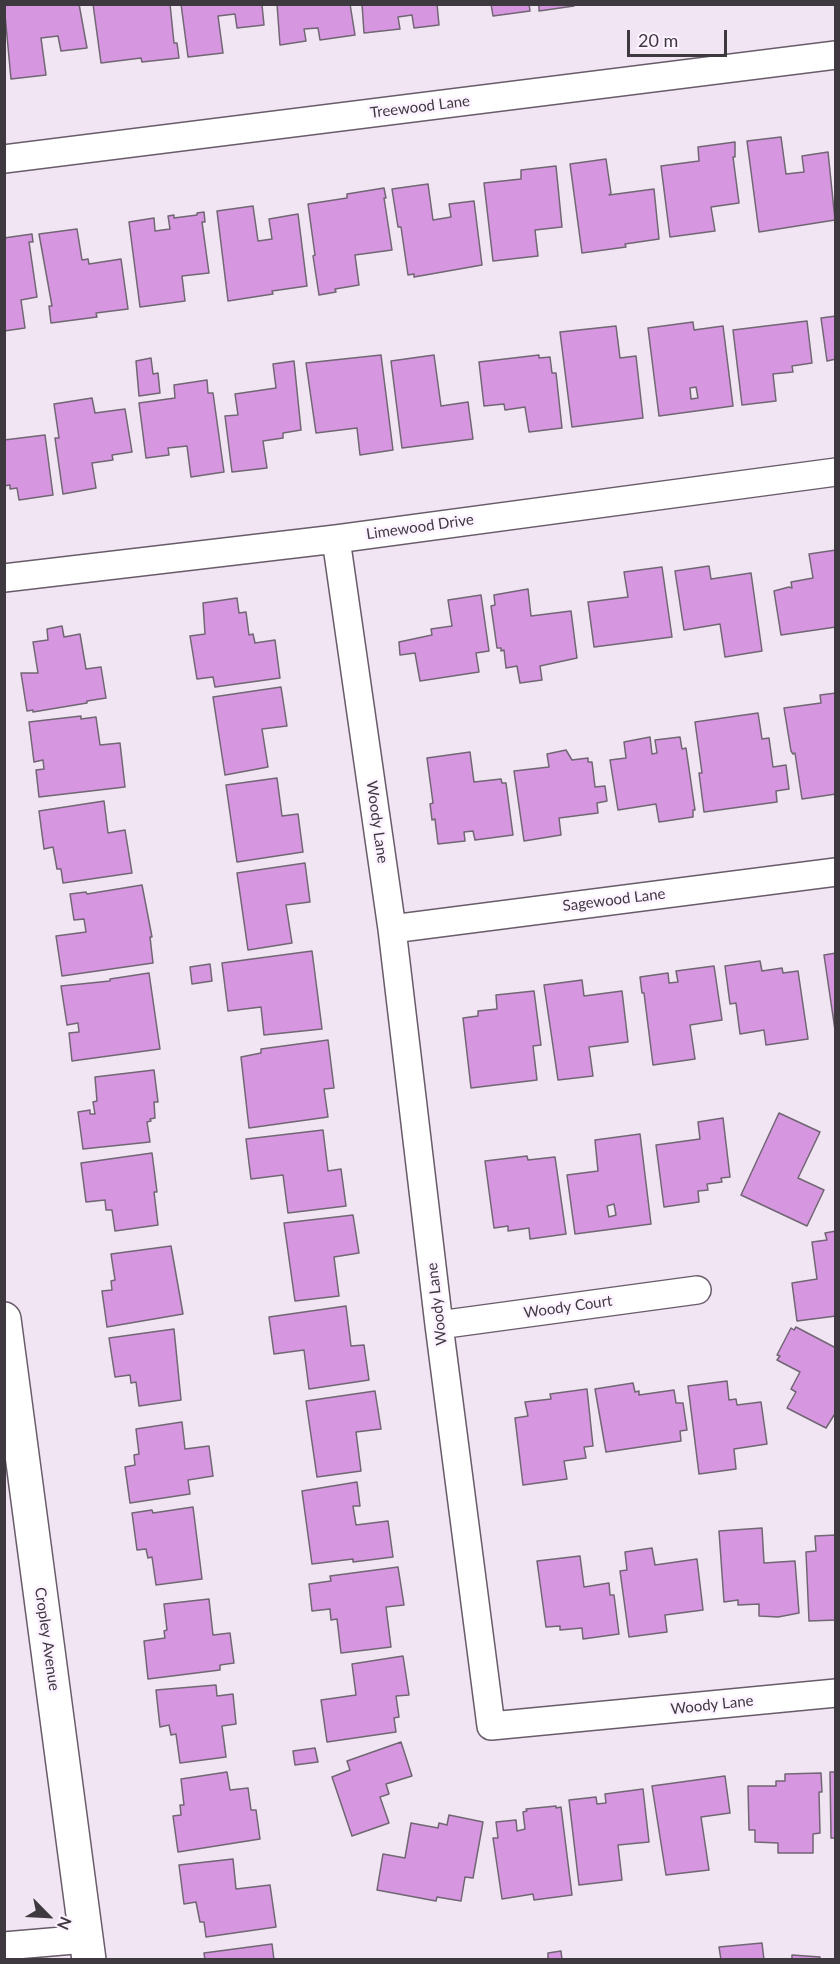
<!DOCTYPE html>
<style>
body{margin:0}
#map{position:relative;width:840px;height:1964px;overflow:hidden;background:#f1e4f3;font-family:Lato,sans-serif}
canvas{display:block}
.frame{position:absolute;inset:0;border:6px solid #3e393f;pointer-events:none}
.north{position:absolute;left:18px;top:1886px;width:60px;height:60px;-webkit-text-stroke:4px #fdf2ff;paint-order:stroke;rotate:114deg;font-size:16px;font-weight:700;line-height:24px;text-align:center;color:#3e393f}
.north::after{content:'';display:block;margin:auto;width:21px;height:27px;background:#3e393f;clip-path:polygon(50% 0,100% 100%,50% 72%,0 100%)}
.scale{position:absolute;left:627px;top:30px;width:100px;height:27px;box-sizing:border-box;border:3px solid #3e393f;border-top:0;padding-left:8px;font-size:18px;line-height:21px;white-space:nowrap;color:#3e393f;-webkit-text-stroke:4px #fdf2ff;paint-order:stroke}
</style>
<div id="map">
<canvas width="840" height="1964"></canvas>
<div class="frame"></div>
<div class="north">N</div>
<div class="scale">20 m</div>
</div>
<script>
const c = document.querySelector('canvas').getContext('2d');
c.lineJoin = 'round';
function fillPath(path, color) { c.fillStyle = color; c.fill(path, 'evenodd'); }
function strokePath(path, color, width, dash) { c.strokeStyle = color; c.lineWidth = width; c.lineCap = dash ? 'butt' : 'round'; c.setLineDash(dash || []); c.stroke(path); }
function label(font, color, halo, rows, align = 'center') {
  c.font = font + ' Lato,sans-serif'; c.lineWidth = 5; c.setLineDash([]); c.textBaseline = 'middle'; c.strokeStyle = halo; c.fillStyle = color; for (const [text, x, y, turn = 0] of rows) {
    c.save(); c.translate(x, y); c.rotate((+turn || 0) * Math.PI / 180); c.textAlign = isNaN(turn) ? turn : align; if (halo) c.strokeText(text, 0, 0); c.fillText(text, 0, 0); c.restore();
  }
}
const building = new Path2D(`
 M4,4H79L87,48L61,51L58,36L41,38L46,75L11,79Z
 M93,4H170L174,43H177L179,58L142,62L141,58L101,63Z
 M181,4H260L262,5L264,25L237,28L235,14L218,16L223,53L188,57Z
 M277,4H350L355,35L320,40L318,28L304,29L306,41L280,45Z
 M362,4H437L439,25L414,28L412,15L398,17L400,29L364,33Z
 M491,4H529L530,11L493,16Z
 M539,4H574V6L539,11Z
 M781,137L786,174L804,172L802,156L828,152L835,220L759,232L747,141Z
 M735,142V157H733L739,203L711,207L715,231L670,237L661,166L699,161L698,147Z
 M606,159L611,193L609,195L654,189L659,239L625,244L626,247L582,253L570,164Z
 M556,166L562,227L535,230L538,256L493,261L484,183L521,179V170Z
 M428,184L433,220L451,217L449,204L474,201L482,265L414,277V274L408,275L401,227H398L392,189Z
 M384,188L386,198H384L392,250L355,255L359,285L335,289L336,292L319,295L313,256L315,255L308,204L347,198V194Z
 M253,206L258,241L272,239L269,219L298,214L307,286L272,291L273,294L228,301L217,211Z
 M204,212L205,222H202L209,273L182,276L185,301L140,307L129,222L154,218L155,231L170,229L168,216L174,215V218L197,215V213Z
 M77,229L82,260L88,259L89,264L121,259L128,309L96,313L97,317L51,323L49,306H52L39,234Z
 M32,234L33,242H29L37,297L21,300L25,328L4,331V238Z
 M836,316V359L827,361L821,318Z
 M807,321L812,363L792,366L793,372L773,374L776,401L742,405L733,330Z
 M693,322L694,330L723,326L733,406L659,416L648,328ZM696,387L698,398L691,399L690,388Z
 M616,326L620,358L636,356L643,418L572,427L560,332Z
 M381,355L393,450L360,455L357,428L316,433L306,363Z
 M434,355L441,406L468,402L473,439L402,448L391,361Z
 M539,355V358L550,357L552,373H556L562,428L529,432L525,407L505,410L504,404L484,406L479,362Z
 M151,358L153,374L158,373L160,393L139,396L136,361Z
 M294,361L301,430L283,433V438L263,441L267,468L232,472L225,416L238,415L235,394L276,388L273,364Z
 M207,380L208,393H213L224,472L191,477L187,446L168,448L169,455L146,458L139,403L175,398L174,385Z
 M92,398L95,413L125,409L132,452L112,455L113,460L92,463L96,488L63,494L55,438H59L54,404Z
 M45,435L53,495L19,500L17,488L10,489V485L4,486V440Z
 M836,550V627L781,635L774,591L789,587L792,588L791,582L813,578L809,554Z
 M709,566L711,579L751,573L762,651L725,657L720,624L684,630L675,571Z
 M662,567L672,637L594,647L588,602L628,597L624,572Z
 M528,589L531,616L571,611L577,658L540,666L542,680L520,683L517,666L506,668L504,650L501,651V648H497L491,606L495,605L494,595Z
 M481,595L489,651L476,653L479,672L420,681L415,653L400,655L399,642L432,635L431,629L452,626L448,600Z
 M237,598L239,613L246,612L249,635L253,634L255,643L275,640L280,678L215,687L213,677L197,679L190,636L205,634L203,603Z
 M62,626L64,637L80,634L86,669L101,667L106,698L87,701V703L33,712V710L27,711L21,673H38L33,642L48,640L47,629Z
 M281,687L287,726L262,729L268,767L225,775L213,697Z
 M836,693V794L802,799L795,753L793,754L791,751L784,708L821,703L820,695Z
 M758,713L762,739L769,738L773,767L786,765L789,789L776,791L777,802L704,812L699,773H702L695,722Z
 M81,716V719L96,717L100,745L120,743L125,787L39,797L36,770L44,769L43,760L34,762L29,722Z
 M650,737L652,754L657,753L655,740L680,737L682,749L686,748L695,810H693V817L659,822L656,804L618,810L610,760L626,758L624,742Z
 M566,750L572,760L588,758V762H592L595,787L605,786L607,801L597,803L598,813L559,818L561,835L524,841L514,771L549,767L547,754Z
 M470,752L474,782L501,779L502,783H506L513,835L475,840L473,831L464,832L465,841L438,844L435,819L432,820L430,804L433,803L427,758Z
 M277,778L282,816L298,814L303,852L237,862L226,785Z
 M104,801L108,833L125,830L132,873L63,883L61,869H57L53,847L44,849L39,811Z
 M305,863L310,902L286,905L292,943L248,950L237,873Z
 M142,885L152,937H150L153,963L62,976L56,936L86,932L84,919L74,920L70,894L86,892L87,894Z
 M312,951L322,1029L264,1035L261,1007L228,1011L222,963Z
 M836,953V1037L824,955Z
 M760,961L762,971L782,968L783,973L798,971L808,1039L766,1045L764,1030L740,1034L736,1003L730,1004L725,966Z
 M210,964L212,981L192,984L190,967Z
 M714,966L722,1020L690,1025L695,1059L653,1065L644,993H642L640,977L668,973L669,983L678,982L676,971Z
 M149,973L160,1049L72,1061L69,1033L79,1032L78,1023L67,1025L61,986L110,981V979Z
 M582,980L584,996L622,991L628,1042L589,1047L593,1076L558,1080L544,985Z
 M534,991L541,1045L533,1046L537,1080L471,1088L463,1018L478,1016V1011L497,1009L496,995Z
 M328,1040L334,1088L324,1089L328,1117L249,1128L241,1057L261,1053V1049Z
 M154,1070L158,1102H154L155,1118L150,1119L151,1121L147,1122L150,1142L83,1149L78,1112L90,1110V1114H95L93,1102L97,1101L95,1077Z
 M779,1113L820,1132L798,1178L824,1190L807,1226L741,1195Z
 M723,1118L730,1177L721,1178L722,1182L707,1184L708,1190L698,1191L699,1202L664,1207L656,1145L700,1139L698,1122Z
 M323,1130L328,1171L341,1169L346,1206L288,1213L283,1175L251,1179L246,1139Z
 M640,1134L651,1224L575,1234L567,1175L598,1171L595,1140ZM614,1204L616,1215L609,1217L607,1206Z
 M152,1153L157,1192H154L158,1225L115,1231L112,1210H106L105,1200L86,1202L81,1163Z
 M527,1156L528,1160L555,1157L566,1234L530,1239L529,1228L508,1231V1226L494,1228L485,1161Z
 M353,1215L359,1253L334,1257L339,1296L295,1301L284,1223Z
 M836,1231V1316L797,1321L792,1283L817,1279L812,1242L827,1240L825,1233Z
 M171,1246L183,1314L107,1327L102,1291L112,1290L111,1281L115,1280L111,1254Z
 M346,1306L351,1346L364,1345L369,1380L309,1389L304,1350L274,1354L269,1317Z
 M796,1327L836,1348V1412L826,1428L787,1408L796,1392L791,1389L800,1372L777,1360L780,1356L777,1355L791,1328L794,1330Z
 M174,1329L181,1400L139,1406L136,1382L131,1383L130,1375L115,1377L109,1338Z
 M727,1381L729,1400L736,1399L737,1405L761,1402L767,1444L734,1449L736,1469L699,1474L688,1386Z
 M633,1383L635,1392L639,1391V1395L674,1390L676,1403H683L687,1430L680,1431L681,1441L606,1452L595,1389Z
 M587,1389L593,1446L584,1447L586,1458L564,1461L567,1479L523,1485L515,1418L528,1416L525,1402L551,1399L550,1394Z
 M375,1391L381,1429L356,1432L361,1471L317,1477L306,1401Z
 M182,1422L185,1449L209,1446L213,1476L188,1480L190,1494L130,1503L125,1467L135,1465L134,1455L139,1454L136,1429Z
 M357,1482L360,1506H353L356,1525L388,1521L393,1557L353,1562V1559L312,1564L302,1491Z
 M193,1507L202,1579L156,1585L152,1557L148,1558L146,1549L137,1550L132,1513L152,1510L153,1513Z
 M762,1528L764,1563L795,1561L799,1613L778,1617L759,1616V1604L738,1605V1600L724,1602L719,1531Z
 M836,1535V1620L809,1621L806,1552L816,1551L815,1536Z
 M652,1548L655,1565L697,1559L703,1610L665,1615L667,1632L629,1637L620,1571L627,1570L625,1552Z
 M580,1556L584,1587L609,1583L610,1595H614L619,1634L583,1639L582,1628L560,1630V1626L546,1627L537,1561Z
 M398,1567L404,1605L386,1607L391,1647L341,1653L337,1619L331,1620L330,1609L312,1611L309,1584L331,1581L330,1576Z
 M209,1599L213,1635L230,1633L234,1663L220,1665V1670L148,1679L144,1641L165,1638L164,1631L167,1630L164,1604Z
 M403,1656L409,1695L396,1696L399,1717L394,1718L396,1732L327,1742L321,1700L356,1695L352,1664Z
 M216,1685L217,1696L233,1694L236,1724L222,1726L226,1757L180,1763L176,1734L171,1735L169,1725L160,1727L156,1690Z
 M401,1742L412,1776L386,1784L389,1794L380,1797L389,1823L352,1836L332,1777L350,1770L347,1761Z
 M315,1748L318,1762L295,1765L293,1751Z
 M227,1772L230,1790L248,1788L251,1810H256L260,1839L178,1852L173,1816L181,1815L180,1805H184L181,1779Z
 M830,1772H836V1838H831Z
 M821,1773L822,1792H819L820,1833L813,1834V1853H778V1843L755,1842V1830H749L748,1786H776V1781H785V1774Z
 M725,1776L730,1813L701,1817L709,1870L666,1875L652,1786Z
 M643,1789L649,1842L618,1845L622,1880L579,1885L569,1800L596,1797L597,1804L606,1803L605,1794Z
 M556,1806V1808L561,1807L572,1895L534,1900L533,1894L502,1899L493,1838H498L496,1822L516,1820L517,1831L525,1829L523,1812L527,1811L526,1809Z
 M449,1815L483,1822L473,1878L465,1877L461,1901L437,1897L436,1901L377,1890L383,1854L405,1858L411,1823L438,1828L439,1823L447,1825Z
 M233,1859L236,1889L270,1885L276,1927L206,1937L204,1922H200L196,1902L184,1904L179,1865Z
 M762,1943L764,1960H721L719,1947Z
 M272,1944L274,1960H205L204,1953Z
 M561,1951L562,1960H548V1953Z
 M792,1955L820,1957L819,1960H792Z`);
fillPath(building, '#d697e0');
strokePath(building, '#716673', 1.5);
const minor = new Path2D(`
 M4,159L836,55
 M336,539L392,929L439,1325L491,1726L836,1693
 M4,578L336,539L836,472
 M392,929L836,872
 M439,1325L697,1290
 M4,1946L86,1939`);
const tertiary = new Path2D(`
 M4,1319L89,1960`);
strokePath(minor, '#685c69', 30);
strokePath(tertiary, '#685c69', 36);
strokePath(minor, '#fff', 27);
strokePath(tertiary, '#fff', 33);
label('15px', '#3e393f', '#fdf2ff', [
 ["Treewood Lane",420,107,-7],
 ["Limewood Drive",420,527,-8],
 ["Woody Lane",377,822,82],
 ["Sagewood Lane",614,900,-7],
 ["Woody Lane",437,1304,-97],
 ["Woody Court",568,1307,-8],
 ["Cropley Avenue",47,1639,82],
 ["Woody Lane",712,1705,-6]
]);
</script>
